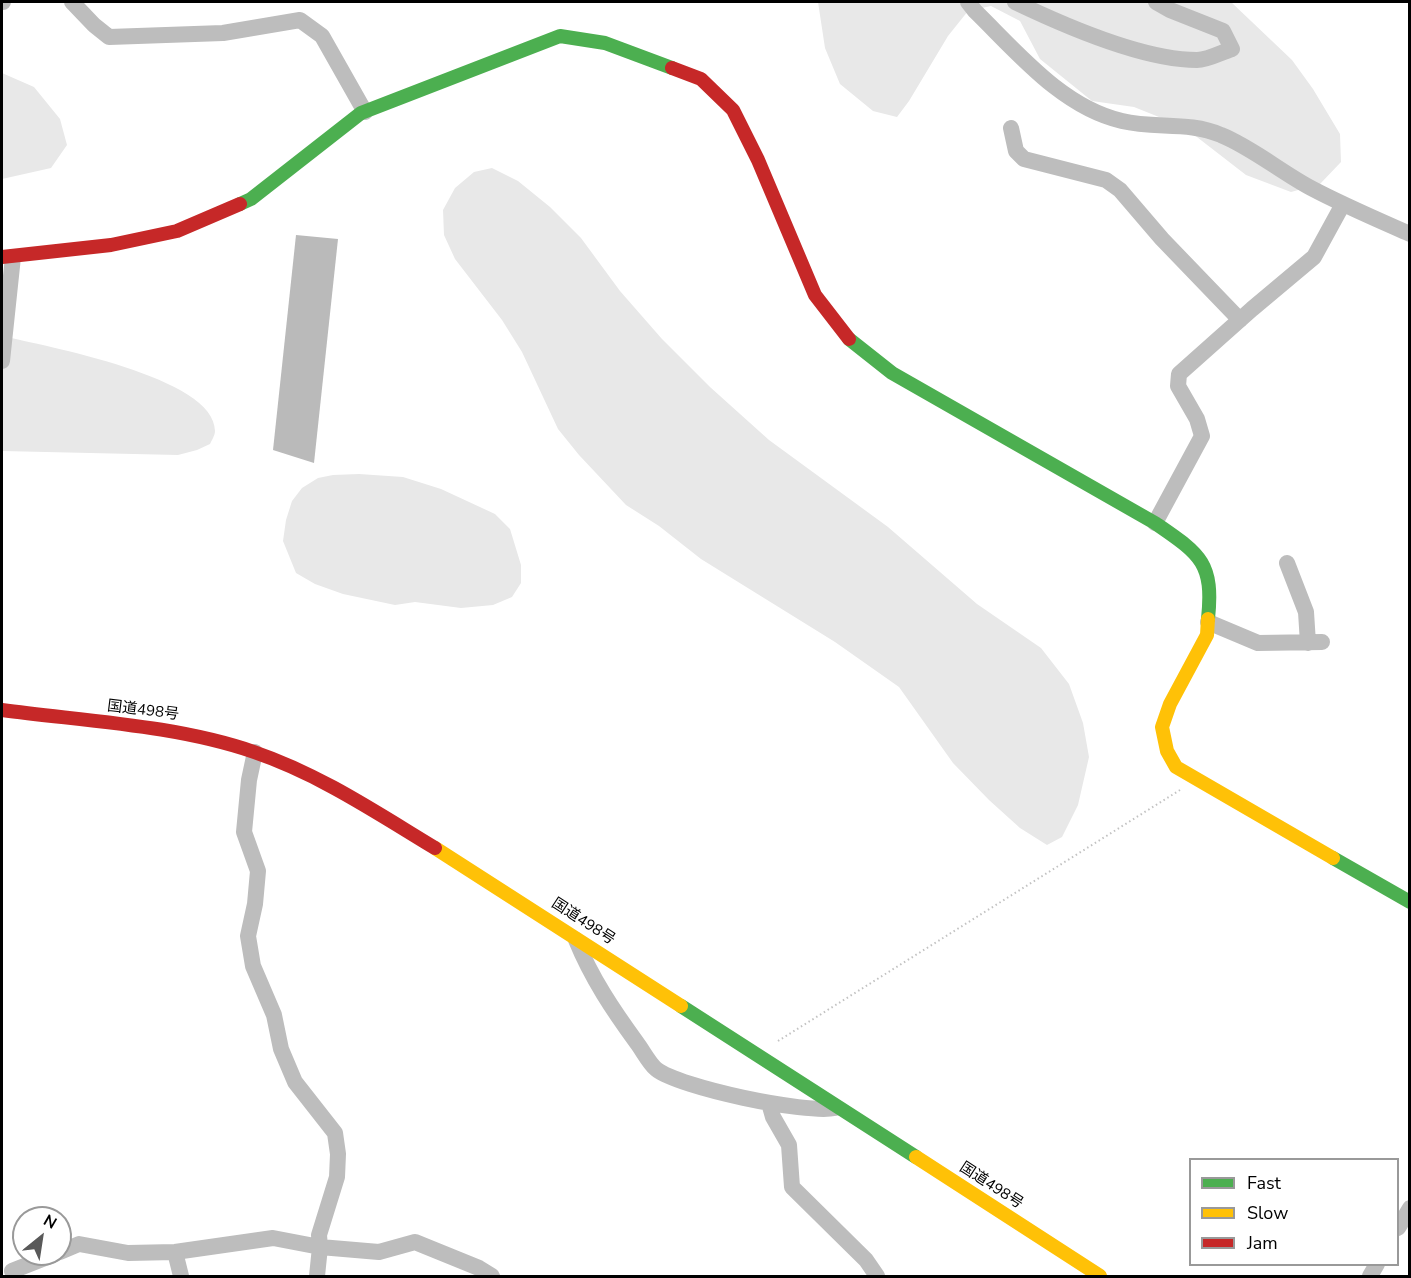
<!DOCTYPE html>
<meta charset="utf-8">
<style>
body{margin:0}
#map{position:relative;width:1411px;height:1278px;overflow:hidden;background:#fff;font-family:"Nunito Sans",sans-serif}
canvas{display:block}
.frame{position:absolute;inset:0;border:3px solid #000;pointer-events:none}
.legend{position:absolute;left:1189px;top:1158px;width:210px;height:108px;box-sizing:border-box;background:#fff;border:2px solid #999;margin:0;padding:8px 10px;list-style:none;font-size:18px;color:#000}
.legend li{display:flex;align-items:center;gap:12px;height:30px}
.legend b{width:30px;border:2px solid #999}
.north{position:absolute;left:12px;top:1206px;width:60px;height:60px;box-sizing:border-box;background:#fff;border:2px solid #999;border-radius:50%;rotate:30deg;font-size:16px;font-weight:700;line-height:24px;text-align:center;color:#000}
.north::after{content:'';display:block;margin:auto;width:21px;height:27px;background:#595959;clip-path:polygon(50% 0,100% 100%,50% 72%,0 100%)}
</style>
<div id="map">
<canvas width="1411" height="1278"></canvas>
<div class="frame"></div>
<ul class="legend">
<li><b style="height:8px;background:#4caf50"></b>Fast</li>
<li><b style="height:8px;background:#ffc107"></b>Slow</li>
<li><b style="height:8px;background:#c62828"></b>Jam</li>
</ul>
<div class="north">N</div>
</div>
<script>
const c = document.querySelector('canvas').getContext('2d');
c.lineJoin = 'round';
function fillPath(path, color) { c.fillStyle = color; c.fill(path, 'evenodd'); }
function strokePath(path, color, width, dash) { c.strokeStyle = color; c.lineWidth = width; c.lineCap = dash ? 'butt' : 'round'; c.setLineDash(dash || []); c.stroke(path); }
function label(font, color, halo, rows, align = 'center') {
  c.font = font + ' "Nunito Sans","Noto Sans JP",sans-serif'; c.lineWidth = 6; c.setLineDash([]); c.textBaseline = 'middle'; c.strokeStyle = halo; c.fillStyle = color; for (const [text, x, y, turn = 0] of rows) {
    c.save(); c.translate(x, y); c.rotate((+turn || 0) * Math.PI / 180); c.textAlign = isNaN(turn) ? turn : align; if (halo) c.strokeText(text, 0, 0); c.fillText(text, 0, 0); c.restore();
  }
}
fillPath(new Path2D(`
 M818,2H1231L1292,60L1313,89L1340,134L1341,162L1320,184L1291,192L1246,175L1184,127L1134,107L1092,101L1040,59L1020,21L991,6L968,11L948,36L909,101L897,117L873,111L840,84L825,48Z
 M2,73L34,87L60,119L67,145L51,168L2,179Z
 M492,168L518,181L550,207L581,238L620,291L662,339L710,387L769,440L888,527L977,604L1041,648L1069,684L1083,723L1089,757L1078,805L1062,837L1047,845L1020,828L989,800L953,763L899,687L835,642L701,559L659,526L626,505L579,455L558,429L522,352L502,320L455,259L444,235L443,210L455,188L474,172Z
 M2,336C44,346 216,377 215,431C215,435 212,440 210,444L197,450L178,455L2,451Z
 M359,474L403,477L441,489L495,514L510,529L521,565V583L512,597L493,605L461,608L415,602L395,605L343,594L315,584L296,573L283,541L286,520L292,501L302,488L318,478L333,475Z`), '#e8e8e8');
fillPath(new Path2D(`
 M296,235L338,239L314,463L273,450Z`), '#bababa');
strokePath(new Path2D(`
 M778,1041L1180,790`), '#c2c2c2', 2, [1.5, 3]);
strokePath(new Path2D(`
 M2,2H3
 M72,2L94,25L109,37L223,33L300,20L322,36L365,112
 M968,2L975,11C1018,53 1062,107 1122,121C1155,129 1189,121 1221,135C1251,147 1281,172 1311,188C1343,205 1376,219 1410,234
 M1015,2C1063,25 1144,60 1197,60C1208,60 1222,52 1232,49L1223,31L1170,10L1156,2
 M1011,128L1016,151L1024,159L1106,180L1120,190L1162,239L1240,320
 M2,361L13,257
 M1155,523L1202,436L1197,419L1178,386L1179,374L1252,309L1314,257L1343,204
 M1287,563L1306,612L1308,643
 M1208,622L1258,643L1322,642
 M255,752L249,780L244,832L258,871L255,904L248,936L253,966L274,1015L281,1049L295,1082L335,1133L338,1154L337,1177L319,1235L320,1247L317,1276
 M576,940C592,979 613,1010 637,1043C643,1051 649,1063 656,1069C680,1088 806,1114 835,1108
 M769,1103L773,1117L789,1145L792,1187L866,1260L877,1276
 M1398,1228L1410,1208
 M60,1252L79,1244L128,1253L175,1252L273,1238L320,1247L379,1252L415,1242L479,1268L492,1276
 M175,1252L181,1276
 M12,1271L55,1254
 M1370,1276L1377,1264`), '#bdbdbd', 16);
strokePath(new Path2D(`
 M240,204L251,199L361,113L560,36L605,43L672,68
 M849,339L892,373L1155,523C1200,554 1214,562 1208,619
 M1333,858L1410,902
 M681,1006L916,1157`), '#4caf50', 14);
strokePath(new Path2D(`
 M1208,619L1207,635L1170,704L1162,727L1167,751L1176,767L1333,858
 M435,848L681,1006
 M916,1157L1100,1276`), '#ffc107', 14);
strokePath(new Path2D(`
 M672,68L701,79L733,110L758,160L815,295L849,339
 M2,257L111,245L177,231L240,204
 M2,710C84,721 176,725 254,752C319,774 377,813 435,848`), '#c62828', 14);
label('15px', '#000', '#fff', [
 ["国道498号",143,711,7],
 ["国道498号",583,922,33],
 ["国道498号",991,1186,33]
]);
</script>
